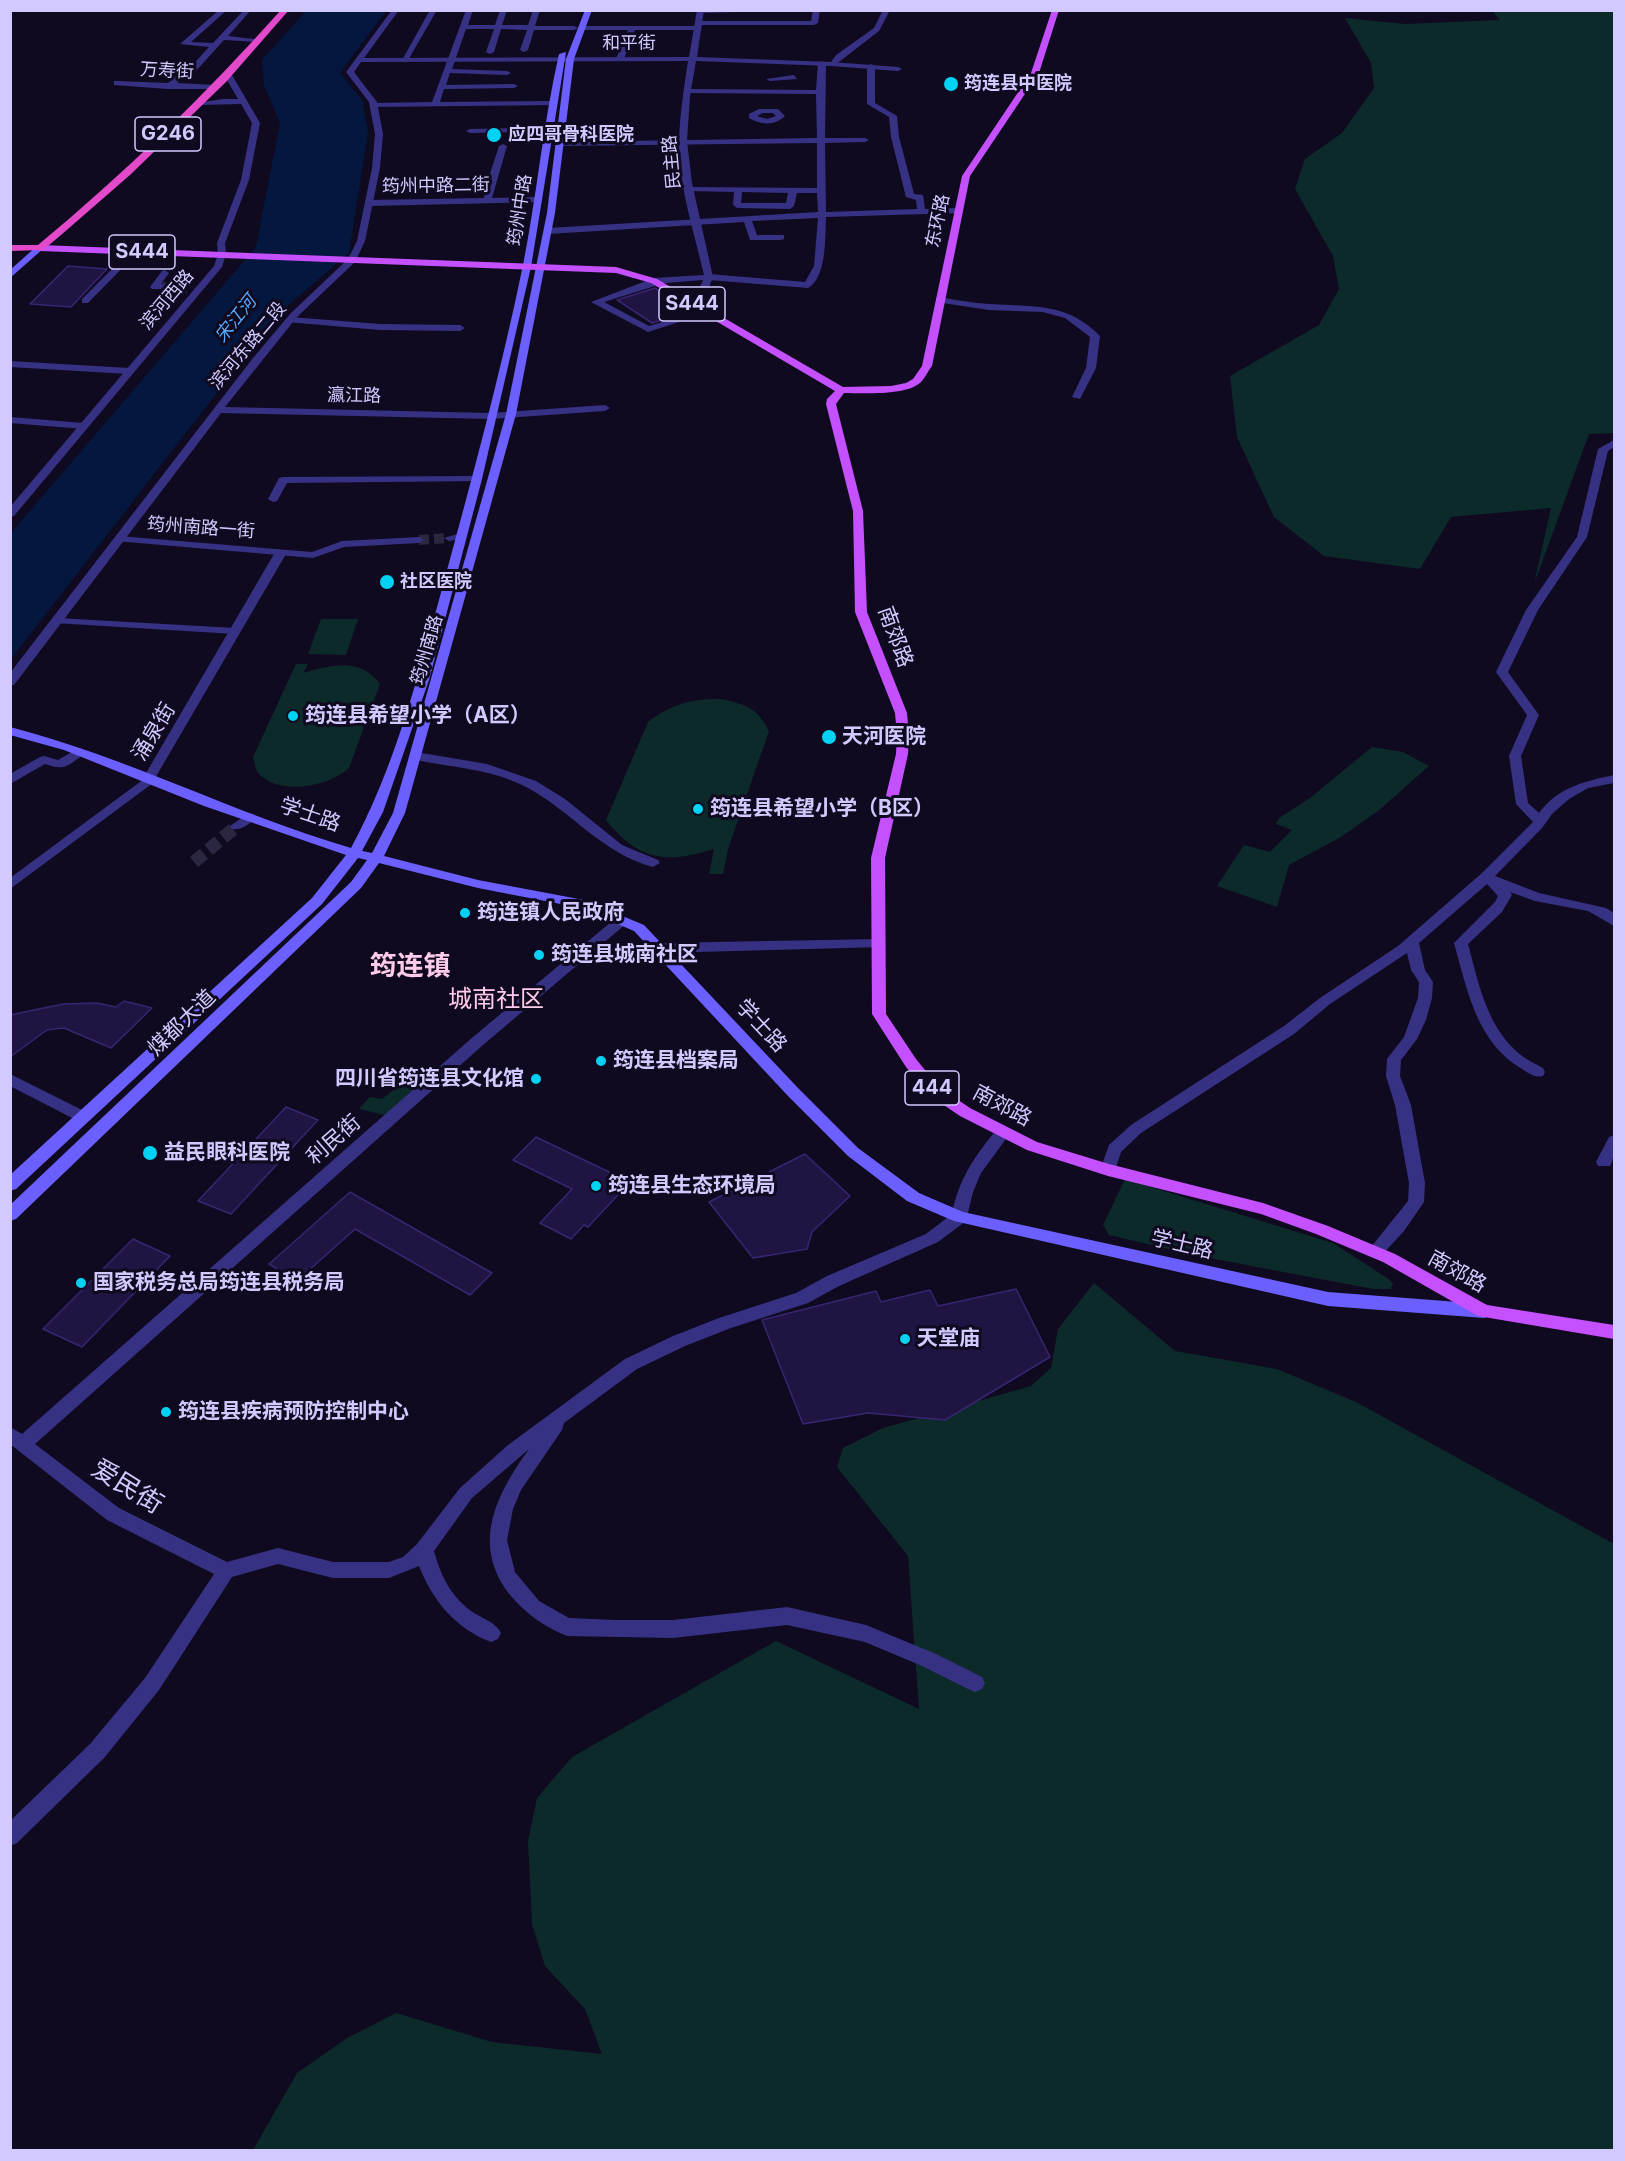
<!DOCTYPE html>
<meta charset="utf-8">
<style>
body{margin:0}
#map{position:relative;width:1625px;height:2161px;overflow:hidden;background:#0f0a20;font-family:Inter,sans-serif}
canvas{display:block}
.frame{position:absolute;inset:0;border:12px solid #d2c9ff;pointer-events:none}
</style>
<div id="map">
<canvas width="1625" height="2161"></canvas>
<div class="frame"></div>
</div>
<script>
const c = document.querySelector('canvas').getContext('2d');
c.lineJoin = 'round';
function fillPath(path, color) { c.fillStyle = color; c.fill(path, 'evenodd'); }
function strokePath(path, color, width, dash) { c.strokeStyle = color; c.lineWidth = width; c.lineCap = dash ? 'butt' : 'round'; c.setLineDash(dash || []); c.stroke(path); }
function label(font, color, halo, rows, align = 'center') {
  c.font = font + ' Inter,"Noto Sans SC",sans-serif'; c.lineWidth = 6; c.setLineDash([]); c.textBaseline = 'middle'; c.strokeStyle = halo; c.fillStyle = color; for (const [text, x, y, turn = 0] of rows) {
    c.save(); c.translate(x, y); c.rotate((+turn || 0) * Math.PI / 180); c.textAlign = isNaN(turn) ? turn : align; if (halo) c.strokeText(text, 0, 0); c.fillText(text, 0, 0); c.restore();
  }
}
fillPath(new Path2D(`
 M1492,11H1614V433L1589,434L1534,584L1551,508L1451,517L1420,569L1324,556L1274,517L1237,437L1230,376L1319,325L1339,289L1333,256L1295,189L1305,159L1342,133L1374,88L1371,63L1345,18L1405,24L1500,20Z
 M321,619H358L346,655L308,654Z
 M296,664H308L303,673C331,665 360,657 380,684L349,768C329,786 282,796 260,775C255,770 255,763 253,757Z
 M722,699C746,705 757,707 769,731L728,849L723,874H709L714,849C666,864 639,861 606,820L648,722C670,704 694,698 722,699Z
 M1372,747L1403,752L1429,766L1378,811L1341,837L1289,865L1277,907L1217,886L1244,845L1270,852L1292,830L1276,824L1279,818L1310,798Z
 M401,1084L415,1089L385,1115L359,1109L370,1097L382,1099Z
 M1125,1179L1333,1243L1387,1278L1393,1283L1391,1289H1373L1199,1256L1109,1235L1103,1225Z
 M1094,1283L1175,1351L1277,1369L1356,1402L1614,1544V2150H253L297,2073L347,2038L396,2013L492,2042L602,2054L585,2009L545,1966L532,1924L528,1841L537,1798L572,1757L776,1641L919,1709L908,1556L837,1467L843,1448L883,1428L1031,1386L1051,1368L1058,1329Z`), '#0d2a2a');
fillPath(new Path2D(`
 M306,11H386L340,73L362,100L368,132L349,253L277,315L11,659V533L256,247L280,123L264,85L262,60Z`), '#04173f');
const building = new Path2D(`
 M68,266L107,269L71,307L30,304Z
 M655,288L691,311L652,323L617,300Z
 M124,1001L152,1008L111,1048L64,1028L54,1029L47,1030L10,1057V1015L63,1004L97,1003L116,1007Z
 M286,1107L318,1120L231,1214L198,1201Z
 M536,1137L630,1182L588,1227L584,1225L571,1239L540,1223L572,1189L513,1160Z
 M805,1154L850,1196L812,1232L807,1249L753,1258L709,1202Z
 M350,1192L492,1273L470,1295L355,1229L297,1281L269,1264Z
 M133,1239L170,1256L82,1347L43,1329Z
 M1016,1289L1050,1357L945,1420L868,1413L803,1424L762,1320L876,1291L881,1302L930,1290L938,1306Z`);
fillPath(building, '#201542');
strokePath(building, '#372571', 1.5);
strokePath(new Path2D(`
 M516,130H541`), '#2c2741', 8, [8, 4]);
strokePath(new Path2D(`
 M162,287L191,289
 M419,540L449,538`), '#2c2741', 10, [10, 5]);
strokePath(new Path2D(`
 M194,862L237,826`), '#2c2741', 13, [13, 6]);
fillPath(new Path2D(`
 M219,10H227L191,42L213,43L244,10H251L228,36L262,40L258,42L224,40L194,73H189L177,83L216,85H219V89H168L114,85V81H117L168,83L184,69H189L209,47L180,44Z
 M430,10H437L407,62H401Z
 M466,10H473L468,25H495L500,10H507L502,25H528L533,10H540L535,26H574L578,28L574,30H534L528,50L524,52L520,50L527,30L501,29L494,52L490,54L486,52L494,29H466L452,69L507,71L511,73L507,75L450,73L446,85L514,84L518,86L514,88L444,89L440,102L553,101H556V105L371,107V103H374L432,102Z
 M809,10L701,13L698,11V10Z
 M813,10H820L818,23L814,25H699L695,23L699,21H811Z
 M883,10H890L879,31L835,65H829L836,55L874,28Z
 M579,26H698L702,28L698,30H635L624,59L620,61L616,59L628,30H582Z
 M822,61L826,63L825,138H865L869,140L865,142L825,143L826,212L917,209L916,200L906,197L891,137L889,117L867,104V66L871,64L875,66V103L897,116L899,137L914,194L923,195L925,209L957,208L961,211L960,213L826,217C825,236 827,278 808,288L709,280L705,277L709,274L805,282L814,266L818,218L752,221L757,235H784V239L781,240H750L744,222L548,234L544,231L548,228L818,212L817,193H797L794,206L790,209L737,208L733,205L734,192L689,191L685,189L689,187L817,188V143L560,146L556,144L560,142L817,138L816,94L687,93L683,91L687,89L816,90L818,63ZM742,192L788,193L786,203H741Z
 M794,75L797,79L770,81L766,79Z
 M759,109H778L785,116C775,126 761,125 749,118V114ZM763,113H773L776,116L767,119L757,116Z
 M519,128V132H516L470,133L466,131L470,129Z
 M503,144L507,146L492,198L539,197L542,198V202L369,206L365,203L369,200L484,198L485,189L499,146Z
 M132,249L139,251L88,303H82V299Z
 M165,270L169,273L161,284L165,285V289H152L150,287L162,271Z
 M654,278L658,281L655,286L604,302L649,326L705,309L710,312L648,332L591,302Z
 M939,297C956,300 973,303 990,304C1033,307 1067,302 1100,336L1096,368L1080,399L1072,397L1086,368L1090,337L1065,318L1043,312L989,310L936,302V298Z
 M290,317L380,324L460,325L465,328L460,331L380,330L287,322L285,320Z
 M10,361L129,368L134,371L129,374L10,367Z
 M10,417L84,423L89,426L84,429L10,423Z
 M1614,440V447L1608,451L1587,537L1538,610L1508,672L1539,715L1521,756L1528,803L1539,813C1557,788 1585,781 1614,775V783L1588,788L1569,799L1552,814L1542,828L1495,876L1539,893L1606,908L1614,913V926L1588,911L1535,901L1510,892L1512,895L1502,912L1468,944C1478,981 1486,1023 1515,1050C1523,1058 1534,1063 1543,1068L1545,1072L1543,1076C1535,1078 1530,1074 1522,1069C1477,1043 1467,990 1454,943L1495,902L1498,896L1487,884L1419,943L1425,970L1433,982L1432,998L1426,1020L1417,1039L1401,1060L1400,1076L1411,1105L1425,1183L1424,1202L1404,1231L1381,1256L1375,1258L1369,1256L1367,1252L1408,1201L1409,1183L1395,1105L1386,1076L1387,1059L1404,1037L1418,998L1419,982L1411,970L1407,953L1330,1004L1294,1034L1141,1133L1121,1152L1114,1174H1102L1100,1170L1109,1145L1131,1125L1284,1026L1320,998L1398,946L1482,873L1533,822L1516,804L1509,756L1527,715L1496,672L1526,610L1577,537L1598,449Z
 M477,476L481,477V481L287,483L277,501L273,502L268,499L279,478L283,477Z
 M461,533L466,536L465,538L449,541L444,538Z
 M119,536L312,552L342,541L419,537L424,540L419,543L344,547L313,558L115,541V537Z
 M58,618L235,628L241,631L235,634L54,623V619Z
 M79,748L83,749L85,752L83,755C67,766 65,771 45,764L10,784V774L40,757L44,756L58,760Z
 M416,752L487,764L536,781L565,799L622,845L658,860L660,863L653,867C603,854 572,812 528,788C492,768 450,768 412,759L410,756Z
 M148,776L154,780L153,783L10,889V878Z
 M249,813L254,814L256,817C250,824 241,831 232,829L230,826Z
 M622,916L629,920L627,923L483,1045L35,1444L119,1508L227,1562L278,1548L333,1562H389L403,1557L417,1544L460,1488L508,1445L625,1359L673,1336L719,1318L796,1293L827,1276L926,1234L952,1214C958,1180 976,1154 998,1128H1008L1011,1132L981,1173L973,1192L966,1221L938,1242L839,1286L808,1303L731,1328L685,1346L637,1369L564,1423L562,1430L521,1490L513,1509L507,1540L515,1572L539,1601L569,1618L615,1620H673L787,1607L866,1625L936,1654L982,1677L985,1683L982,1689L975,1692L968,1689L922,1666L865,1642L787,1625L673,1638L567,1636C545,1627 526,1614 511,1596C470,1545 496,1495 529,1449L472,1498L434,1551C441,1576 450,1595 471,1611C481,1618 496,1622 501,1633L498,1639L491,1642C455,1628 433,1601 419,1566L389,1578H333L278,1564L232,1577L159,1690L104,1758L17,1843L10,1846V1821L90,1744L145,1678L214,1574L107,1520L10,1444V1427L22,1434L473,1037L617,917Z
 M878,939L885,944L883,947L660,953L653,948L660,943Z
 M10,1074L88,1113L91,1117L88,1121H78L10,1086Z
 M1614,1135C1615,1146 1615,1156 1610,1166H1598L1596,1162L1609,1137Z`), '#373183');
fillPath(new Path2D(`
 M392,10H399L364,58L689,57L697,10H704L697,57L831,62L898,67L902,69L898,71L831,66L696,61L690,96L687,141L692,183L713,277L701,307L696,310L691,307L703,280L654,284L650,281L654,278L704,275C694,231 678,184 679,139C680,113 684,87 688,61L361,62L354,72L377,102L383,134L380,168L365,241L355,262L297,317L225,407L491,413L605,405L610,408L605,411L491,419L221,413L14,685H10V673L253,358L291,313L348,259L357,241L372,168L375,134L369,102L346,72Z
 M228,73L232,75L260,123L249,180L225,243L226,254L222,267L14,516L10,517V507L214,266L218,254L217,243L241,180L252,123L241,104L200,105L196,103L223,99H238L224,75Z
 M280,551L286,554L154,780L153,783H143L142,780L274,554Z`), '#373183');
fillPath(new Path2D(`
 M585,10H592L574,59L555,213L516,414L405,813L384,856L478,880L584,900L644,925L798,1088L858,1148L919,1193L963,1212L1328,1292L1484,1304L1490,1306L1492,1311L1490,1316L1484,1318L1328,1306L954,1221L907,1201L848,1156L788,1096L634,931L581,908L478,888L379,863L361,888L16,1219L10,1221V1205L351,882L367,860L358,858L322,904L16,1189L10,1191V1175L312,898L346,855L204,806L64,750L10,735V727C127,757 235,814 351,848C393,771 416,684 439,600C469,489 500,377 523,265C537,195 543,124 559,54L566,52L531,267L482,479L429,680L383,812L362,851L372,853L393,813L506,414L547,213L566,59Z
 M37,246L44,248L10,278V270Z`), '#6b60ff');
fillPath(new Path2D(`
 M1052,10H1059L1039,73L970,176L932,366C928,371 925,378 921,382C907,396 863,393 844,393L836,404L863,511L867,612L907,713L909,735L908,754L885,858L886,1014L916,1059L939,1087L970,1108L1037,1142L1109,1164L1263,1203L1328,1226L1395,1254L1487,1305L1614,1325V1339L1478,1316L1383,1262L1316,1234L1261,1214L1108,1176L1027,1150L960,1116L929,1095L906,1067L872,1014L871,858L896,754L897,735L895,713L855,612L853,511L826,404L827,399L835,391L651,283L616,273L40,251L36,248L40,245L616,267L657,279L843,387L891,386L906,383L913,379L922,366L962,176L1031,73Z`), '#c550ff');
fillPath(new Path2D(`
 M281,10H289L226,82L130,175L61,235L43,250L10,251V245H38C125,173 205,95 281,10Z`), '#e24aca');
for (const [x, y, r, color] of [
 [951,84,8,"#00d2f4"],
 [494,135,8,"#00d2f4"],
 [387,582,8,"#00d2f4"],
 [293,716,6,"#00d2f4"],
 [829,737,8,"#00d2f4"],
 [698,809,6,"#00d2f4"],
 [465,913,6,"#00d2f4"],
 [539,955,6,"#00d2f4"],
 [601,1061,6,"#00d2f4"],
 [536,1079,6,"#00d2f4"],
 [150,1153,8,"#00d2f4"],
 [596,1186,6,"#00d2f4"],
 [81,1283,6,"#00d2f4"],
 [905,1339,6,"#00d2f4"],
 [166,1412,6,"#00d2f4"]
]) { const dot = new Path2D(); dot.arc(x, y, r, 0, 2 * Math.PI); c.fillStyle = color; c.fill(dot); strokePath(dot, '#0f0a20', 2); }
label('18px', '#d2c9ff', '#0f0a20', [
 ["和平街",629,44],
 ["万寿街",167,71,3],
 ["民主路",672,162,-95],
 ["筠州中路二街",436,186,-1],
 ["筠州中路",520,210,-81],
 ["东环路",938,221,-78],
 ["滨河西路",167,300,-50],
 ["滨河东路二段",248,346,-50],
 ["瀛江路",354,396,1],
 ["筠州南路一街",201,528,4],
 ["筠州南路",427,650,-74]
]);
label('bold 18px', '#d2c9ff', '#0f0a20', [
 ["筠连县中医院",964,84],
 ["应四哥骨科医院",508,135],
 ["社区医院",400,582]
], 'left');
label('italic 18px', '#57aaff', '#0f0a20', [
 ["宋江河",236,319,-51]
]);
for (const [x, y, w] of [
 [168,134,66],
 [142,252,66],
 [692,304,66],
 [932,1088,54]
]) { const box = new Path2D(); box.roundRect(x - w / 2, y - 17, w, 34, 4.5); c.fillStyle = '#0f0a20'; c.fill(box); strokePath(box, '#d2c9ff', 1.5); }
label('bold 20px', '#d2c9ff', null, [
 ["G246",168,134],
 ["S444",142,252],
 ["S444",692,304],
 ["444",932,1088]
]);
label('21px', '#d2c9ff', '#0f0a20', [
 ["南郊路",895,637,70],
 ["涌泉街",154,732,-59],
 ["学士路",310,815,19],
 ["煤都大道",182,1023,-44],
 ["学士路",761,1026,47],
 ["南郊路",1002,1106,28],
 ["利民街",334,1140,-41],
 ["学士路",1182,1245,13],
 ["南郊路",1457,1272,29]
]);
label('bold 21px', '#d2c9ff', '#0f0a20', [
 ["筠连县希望小学（A区）",305,716],
 ["天河医院",842,737],
 ["筠连县希望小学（B区）",710,809],
 ["筠连镇人民政府",477,913],
 ["筠连县城南社区",551,955],
 ["筠连县档案局",613,1061],
 ["四川省筠连县文化馆",524,1079,"right"],
 ["益民眼科医院",164,1153],
 ["筠连县生态环境局",608,1186],
 ["国家税务总局筠连县税务局",93,1283],
 ["天堂庙",917,1339],
 ["筠连县疾病预防控制中心",178,1412]
], 'left');
label('24px', '#ffcbea', '#0f0a20', [
 ["城南社区",496,1000]
]);
label('26px', '#d2c9ff', '#0f0a20', [
 ["爱民街",127,1487,32]
]);
label('bold 27px', '#ffcbea', '#0f0a20', [
 ["筠连镇",410,967]
]);
</script>
